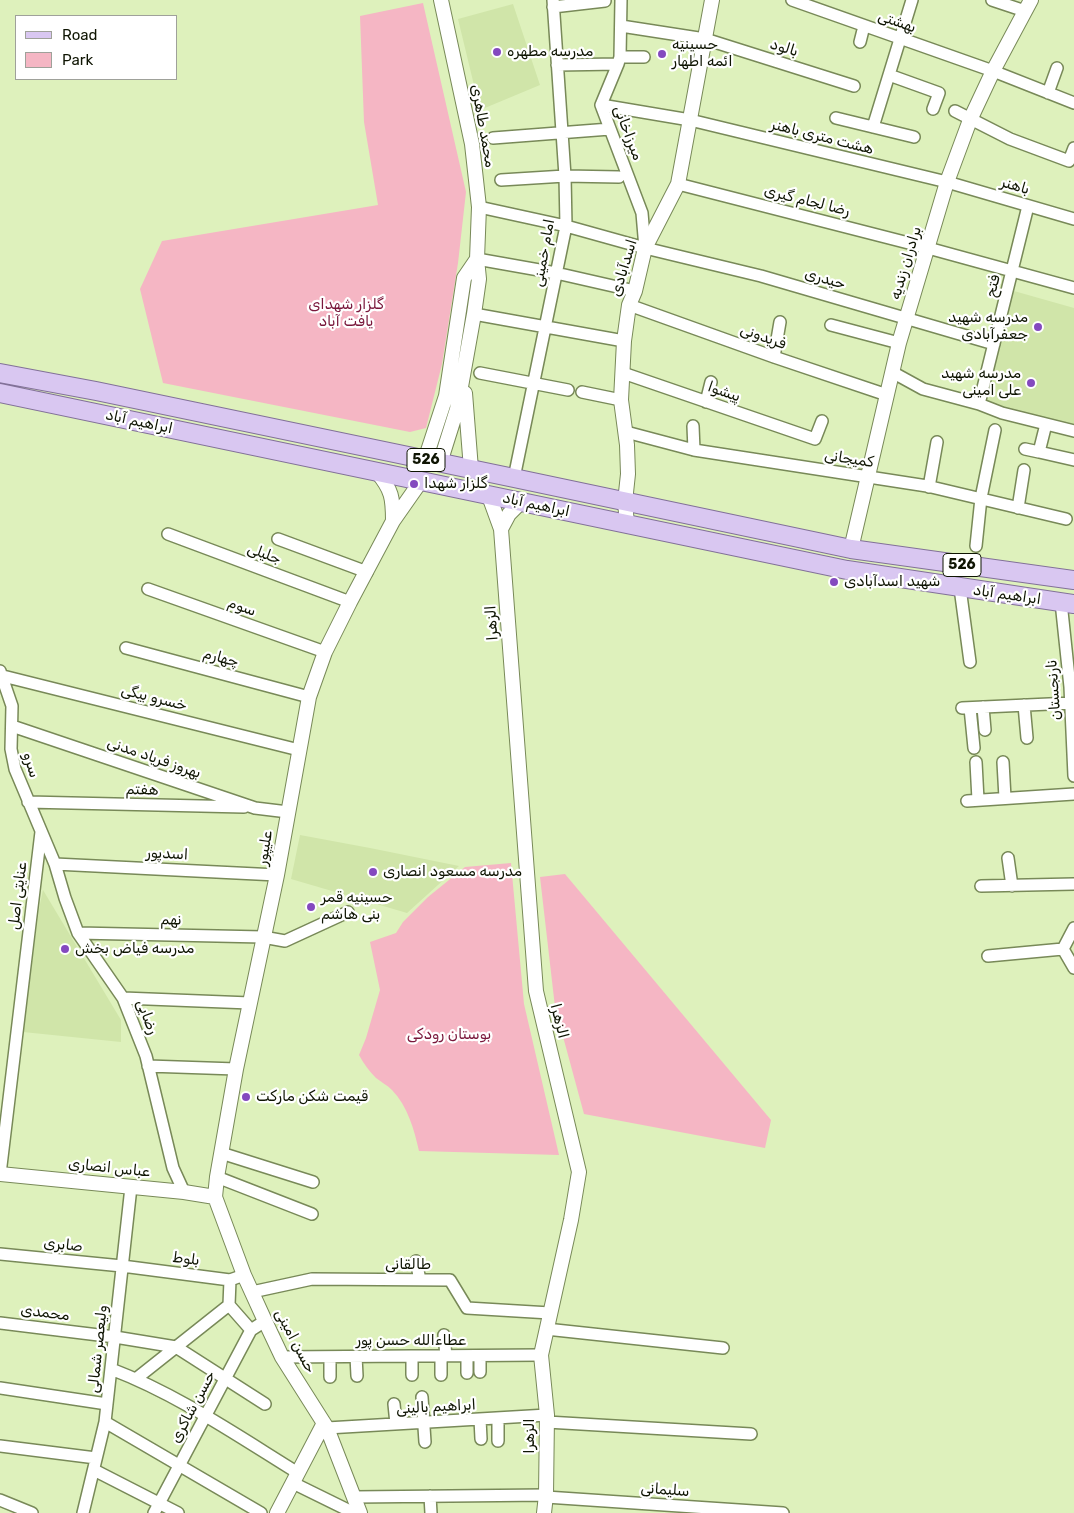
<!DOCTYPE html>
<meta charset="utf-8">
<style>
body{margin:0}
#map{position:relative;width:1074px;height:1513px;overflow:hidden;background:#def1bc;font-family:Rubik,sans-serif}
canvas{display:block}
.legend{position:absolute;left:15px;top:15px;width:162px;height:65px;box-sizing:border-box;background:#fff;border:1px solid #9fa19a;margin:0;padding:6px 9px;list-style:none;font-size:15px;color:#0f1503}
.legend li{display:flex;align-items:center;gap:10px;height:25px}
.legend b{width:25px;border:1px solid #9fa19a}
</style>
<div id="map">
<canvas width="1074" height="1513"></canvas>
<ul class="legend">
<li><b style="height:6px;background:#d9c7f1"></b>Road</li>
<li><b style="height:14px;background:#f5b6c4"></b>Park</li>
</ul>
</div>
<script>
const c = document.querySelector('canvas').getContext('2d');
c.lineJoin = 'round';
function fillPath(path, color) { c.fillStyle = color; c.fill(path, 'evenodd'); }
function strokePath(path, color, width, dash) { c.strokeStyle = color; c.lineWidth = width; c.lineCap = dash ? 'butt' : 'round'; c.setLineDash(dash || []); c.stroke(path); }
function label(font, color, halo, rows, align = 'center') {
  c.font = font + ' Rubik,"Noto Naskh Arabic",sans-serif'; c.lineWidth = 4.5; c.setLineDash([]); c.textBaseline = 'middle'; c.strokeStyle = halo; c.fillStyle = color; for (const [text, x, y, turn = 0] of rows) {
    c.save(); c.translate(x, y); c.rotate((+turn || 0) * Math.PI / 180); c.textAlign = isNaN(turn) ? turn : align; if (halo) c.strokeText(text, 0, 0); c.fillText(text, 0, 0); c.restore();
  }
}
fillPath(new Path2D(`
 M513,4L540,85L480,110L458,19Z
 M1014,291L1074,308V426L983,402L997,346Z
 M300,835L370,848L459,866L407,913L291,879Z
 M43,890L121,1020V1042L23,1032L39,909Z`), '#d0e5a9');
fillPath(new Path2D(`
 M423,3L466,192L458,263L442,364L426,428L410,432L163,383L140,289L162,241L378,205L364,122L360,16Z
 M511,863L524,1004L559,1155L419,1151C414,1129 408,1107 392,1090C387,1085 381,1082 376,1078C369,1071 364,1064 359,1055L366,1038L380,990L370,942L396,933L403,922L428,897L465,867Z
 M565,874L771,1120L765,1148L584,1114L555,1007L540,877Z`), '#f5b6c4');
const minor = new Path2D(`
 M621,0L620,57L618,64L601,105L642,213L645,248
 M792,0L993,71L1074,103
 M992,0L1025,11
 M553,7L605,1
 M621,26L705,39L854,86
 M860,42L864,26
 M620,57H644
 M557,65L618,64
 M889,75L939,93L933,109
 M1048,93L1057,68
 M601,105L690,120L947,182L1074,219
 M955,111L1010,139L1069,161L1074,148
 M836,118L914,137
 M873,127L912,0
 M493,138L610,129
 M501,180L565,176L619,177
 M678,184L928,248L1074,288
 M479,207L566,226L645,248L761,276L994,344
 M477,259L556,273L635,291
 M629,305L774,357L887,395
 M474,314L624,341
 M831,325L899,343
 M774,357L780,322
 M892,372L923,389L979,404L1002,413L1074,431
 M480,373L568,390
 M623,373L815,439L822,421
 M582,392L621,400
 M706,402L711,382
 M979,404L1028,206
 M1046,424L1039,452L1074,460
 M693,426L694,450
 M626,432L694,450L927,486L1066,519
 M1025,449L1039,452
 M514,478L566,226L565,176L553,0
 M929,487L937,442
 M1018,508L1024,470
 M168,534L350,602
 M278,539L367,572
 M976,546L981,498L995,430
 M960,588L970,662
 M148,589L325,652
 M1061,602L1070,687L1074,776
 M126,648L309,697
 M0,671L12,706L11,749L15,769L55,864L65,898L78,933L123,998L146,1056L173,1168L184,1192
 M3,676L299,750
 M1024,705L1027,738
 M983,707L985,730
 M962,708L1071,703
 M970,708L974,748
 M12,726L255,808L288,812
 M976,762L978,800
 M1003,762L1005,798
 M967,801L1074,794
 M28,802L244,807
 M1008,858L1012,886
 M55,864L277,875
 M981,886L1074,884
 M78,933L263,937L285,941L348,912
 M1063,949L1074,928
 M1063,949L1074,968
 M988,956L1063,949
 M123,998L250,1003
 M148,1066L236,1069
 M221,1153L313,1182
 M0,1174L41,832
 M217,1177L312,1214
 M0,1254L122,1266L230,1280L244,1275
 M416,1261L420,1280
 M230,1280L229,1305L251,1330
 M252,1292L312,1279L450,1280L467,1308L550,1313
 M0,1323L115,1337L176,1347L265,1404
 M546,1329L723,1348
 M444,1335L446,1356
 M356,1356L357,1376
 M467,1356V1373
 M282,1357L541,1355
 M111,1369C177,1394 238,1436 298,1473
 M480,1372V1356
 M412,1375V1356
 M441,1375V1356
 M330,1377V1357
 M137,1378L229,1305
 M0,1388L107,1404
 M422,1397L425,1442
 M394,1404L396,1424
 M498,1418V1441
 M480,1419L481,1439
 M105,1422L261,1513
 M547,1422L751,1434
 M327,1428L547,1415
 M0,1446L96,1458
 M94,1470L178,1513
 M293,1483L354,1513
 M430,1496L431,1513
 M355,1497L546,1495
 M546,1497L783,1513
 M0,1500L32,1513
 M83,1513L105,1422L131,1187
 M154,1513L251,1330L265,1321`);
const tertiary = new Path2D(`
 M465,393L471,469
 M425,460L446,396L464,278L477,259
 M440,463L457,409L474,314L479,279L477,259L479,207L472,144L441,0
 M377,472C392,490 393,498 393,521
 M489,496L501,529L536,991L579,1172L571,1220L541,1355L547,1415L546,1495L544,1513
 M627,524L625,502L628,474L627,445L621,400L624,341L629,305L635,291L645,248L678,184L712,0
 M501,529L509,514L518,505L527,503
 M851,549L899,343L947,182L970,120L993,71L1031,0
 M0,1174L184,1192L215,1197
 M277,1513L324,1423
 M360,1513L327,1428L282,1357L265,1321L244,1275L215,1197L217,1177L236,1069L277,875L309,697L325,652L350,602L393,521L421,481`);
const primary = new Path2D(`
 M0,373L96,391L514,478L851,549L1074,580
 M0,393L847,570L1074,604`);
strokePath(minor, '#788958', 14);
strokePath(tertiary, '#788958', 16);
strokePath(primary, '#827198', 20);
strokePath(minor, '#fff', 11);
strokePath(tertiary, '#fff', 14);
strokePath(primary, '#d9c7f1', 18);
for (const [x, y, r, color] of [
 [497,52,5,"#8449bf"],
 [662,54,5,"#8449bf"],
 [1038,327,5,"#8449bf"],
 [1031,383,5,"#8449bf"],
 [414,484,5,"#8449bf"],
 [834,582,5,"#8449bf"],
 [373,872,5,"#8449bf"],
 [311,907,5,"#8449bf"],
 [65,949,5,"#8449bf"],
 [246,1097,5,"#8449bf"]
]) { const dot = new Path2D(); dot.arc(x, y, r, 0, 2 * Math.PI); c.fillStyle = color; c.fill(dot); strokePath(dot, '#fff', 2); }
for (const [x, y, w] of [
 [426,460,38],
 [962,565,38]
]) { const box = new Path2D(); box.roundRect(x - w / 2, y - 11.5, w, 23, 4); c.fillStyle = '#fff'; c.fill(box); strokePath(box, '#0f1503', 1); }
label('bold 14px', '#0f1503', null, [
 ["526",426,460],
 ["526",962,565]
]);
label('15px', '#0f1503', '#fff', [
 ["بهشتی",897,22,19],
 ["بالود",784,48,17],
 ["محمد طاهری",483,126,80],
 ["میرزاخانی",628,133,69],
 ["هشت متری باهنر",822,137,14],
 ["باهنر",1015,186,16],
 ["رضا لجام گیری",807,201,14],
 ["امام خمینی",544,253,-80],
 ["برادران زندیه",906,263,-73],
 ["اسدآبادی",624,268,-73],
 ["حیدری",825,279,16],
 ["فتح",993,286,-76],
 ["فریدونی",763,337,20],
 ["پیشوا",724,392,19],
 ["ابراهیم آباد",139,422,12],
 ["کمیجانی",849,459,9],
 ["ابراهیم آباد",536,505,12],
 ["جلیلی",264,554,20],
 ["ابراهیم آباد",1007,595,8],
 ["سوم",242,607,20],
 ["الزهرا",492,623,-94],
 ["چهارم",221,658,15],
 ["نارنجستان",1054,690,-94],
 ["خسرو بیگی",154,698,14],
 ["بهروز فریاد مدنی",154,758,19],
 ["سرو",31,765,73],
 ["هفتم",142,790,1],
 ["علیپور",265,848,-81],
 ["اسدپور",167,854,3],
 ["عنایتی اصل",18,896,-83],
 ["نهم",171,920,1],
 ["رضایی",147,1017,69],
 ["الزهرا",559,1021,76],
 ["عباس انصاری",109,1168,6],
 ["صابری",63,1245,6],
 ["بلوط",186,1259,7],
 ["طالقانی",408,1265],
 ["محمدی",45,1313,7],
 ["حسن امینی",295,1341,62],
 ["عطاءالله حسن پور",411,1341],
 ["ولیعصر شمالی",98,1349,-84],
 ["حسن شاکری",193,1407,-62],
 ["ابراهیم بالینی",436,1407,-3],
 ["الزهرا",530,1436,-90],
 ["سلیمانی",665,1490,4]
]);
label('15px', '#0f1503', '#fff', [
 ["حسینیه",672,45],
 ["ائمه اطهار",672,62],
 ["مدرسه مطهره",507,52],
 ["مدرسه شهید",1028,318,"right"],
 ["جعفرآبادی",1028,335,"right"],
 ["مدرسه شهید",1021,374,"right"],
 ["علی امینی",1021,391,"right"],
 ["گلزار شهدا",424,484],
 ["شهید اسدآبادی",844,582],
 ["مدرسه مسعود انصاری",383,872],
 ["حسینیه قمر",321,898],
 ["بنی هاشم",321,915],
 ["مدرسه فیاض بخش",75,949],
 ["قیمت شکن مارکت",256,1097]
], 'left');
label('15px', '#79173b', '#fff', [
 ["گلزار شهدای",346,305],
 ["یافت آباد",346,322],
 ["بوستان رودکی",449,1035]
]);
</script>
